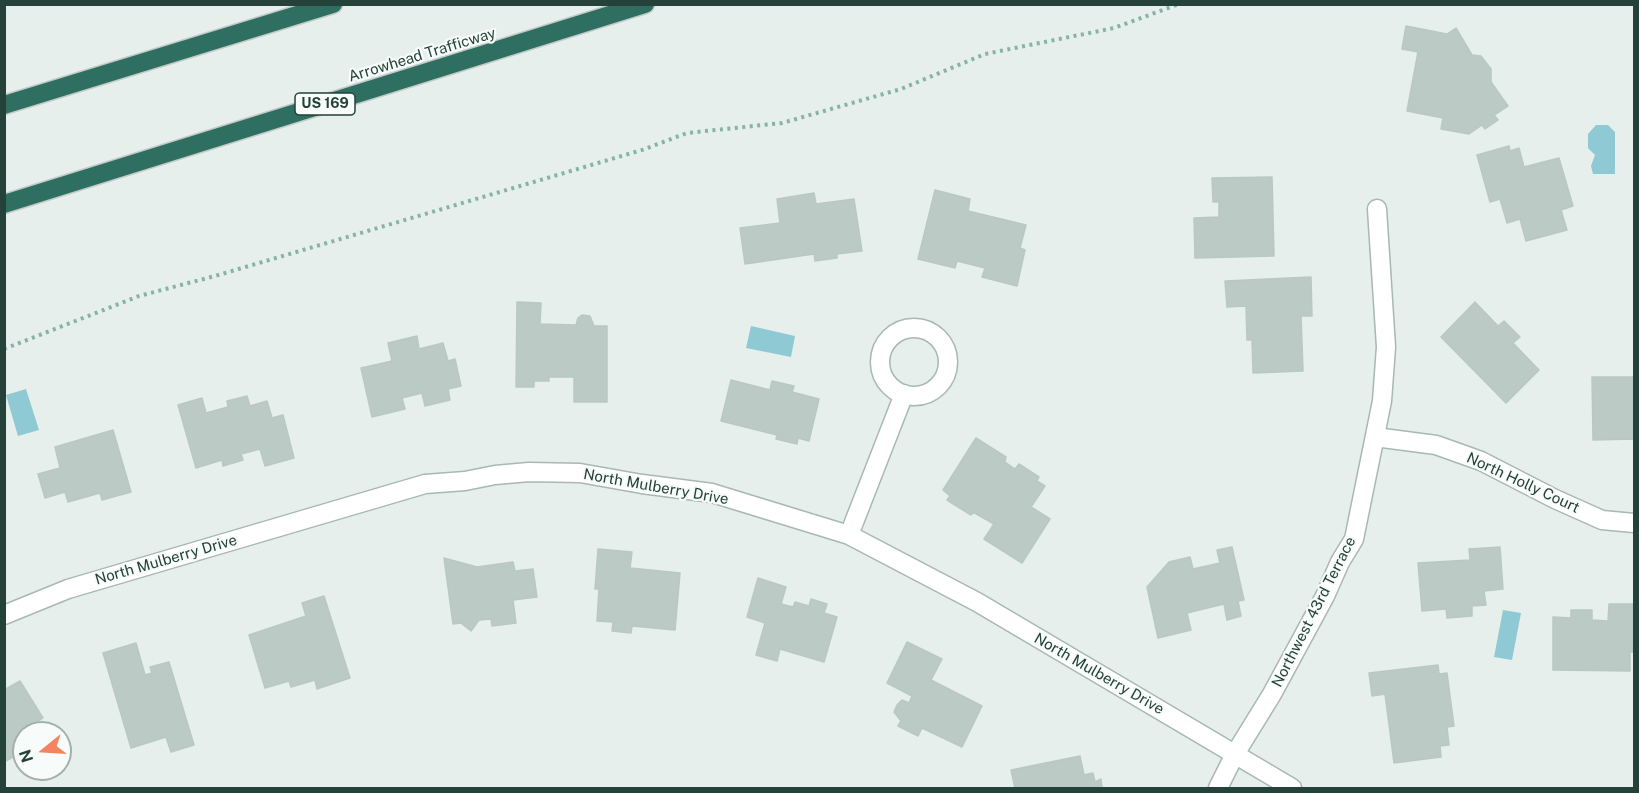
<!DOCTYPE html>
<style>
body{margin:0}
#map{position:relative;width:1639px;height:793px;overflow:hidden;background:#e6efeb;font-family:"Public Sans",sans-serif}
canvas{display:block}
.frame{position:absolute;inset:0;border:6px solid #24423a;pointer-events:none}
.north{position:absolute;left:12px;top:721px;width:60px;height:60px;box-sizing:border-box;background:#f7fbf9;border:2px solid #a3b1ad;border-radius:50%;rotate:252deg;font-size:16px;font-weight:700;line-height:24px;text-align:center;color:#24423a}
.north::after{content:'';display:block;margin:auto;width:21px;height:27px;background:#f4845f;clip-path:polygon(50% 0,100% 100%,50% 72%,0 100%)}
</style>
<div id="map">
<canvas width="1639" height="793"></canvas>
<div class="frame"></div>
<div class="north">N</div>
</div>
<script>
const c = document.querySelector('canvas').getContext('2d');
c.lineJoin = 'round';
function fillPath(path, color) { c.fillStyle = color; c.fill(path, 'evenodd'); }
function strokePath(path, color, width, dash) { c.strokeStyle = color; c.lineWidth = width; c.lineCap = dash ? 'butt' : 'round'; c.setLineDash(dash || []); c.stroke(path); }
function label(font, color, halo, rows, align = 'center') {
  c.font = font + ' "Public Sans",sans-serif'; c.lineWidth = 4.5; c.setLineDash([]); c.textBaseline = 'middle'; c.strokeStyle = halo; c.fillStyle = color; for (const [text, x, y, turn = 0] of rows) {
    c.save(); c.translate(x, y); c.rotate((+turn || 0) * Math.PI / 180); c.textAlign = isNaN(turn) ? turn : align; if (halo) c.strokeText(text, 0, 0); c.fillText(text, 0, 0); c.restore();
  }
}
fillPath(new Path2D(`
 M1596,125H1608L1615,132V174H1593L1591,166L1595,155L1588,148V134Z
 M751,326L795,336L791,357L746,348Z
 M26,389L39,430L18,436L6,395Z
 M1503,610L1521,613L1512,660L1494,657Z`), '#8ec9d4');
const building = new Path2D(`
 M1406,26L1447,34L1456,28L1472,55L1481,56L1491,69V82L1508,106L1494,115L1498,120L1485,129L1482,125L1469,134L1441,129L1443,118L1407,111L1418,52L1402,49Z
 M1509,146L1510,151L1519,148L1524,167L1559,158L1573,206L1561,210L1567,230L1526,241L1520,219L1507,223L1500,199L1490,202L1477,155Z
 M1272,177L1274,256L1195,258L1194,218L1219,217V202H1213L1212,178Z
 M935,190L970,199L968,211L1026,225L1020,248L1025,250L1017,286L982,277L985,268L957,261L955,268L918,259Z
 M814,193L816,204L854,199L862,251L837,254V258L815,261L814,254L745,264L740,228L780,223L777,199Z
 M1311,277L1312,316H1301L1303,371L1253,373L1252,340H1247L1246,306L1227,307L1225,281Z
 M517,302L541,303L540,324L576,325L578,318L582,315L590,316L594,326H607V402H574V377H549V381H534V387H516Z
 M1475,302L1498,326L1504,321L1520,337L1513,343L1539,370L1506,403L1441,337Z
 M417,336L419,349L443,343L448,361L455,359L461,386L448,389L450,400L425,406L422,393L402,398L405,409L372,417L361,368L392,361L388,343Z
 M1592,377H1634V457V439L1593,440Z
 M731,380L770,390L772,381L794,386L792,392L819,399L809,441L798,438L797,444L776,439L777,435L721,421Z
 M247,396L250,406L267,401L272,418L283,415L294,458L265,466L260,449L241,454L243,460L223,466L222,460L196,468L178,405L202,398L206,413L228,407L227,401Z
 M113,430L131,492L102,500L100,493L68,502L65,492L45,498L38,474L60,468L55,447Z
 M976,438L1006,457L1005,462L1015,469L1019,464L1039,477L1037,481L1045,486L1031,507L1050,519L1022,563L984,539L994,524L973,512L971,515L947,500L950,496L943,490Z
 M1232,547L1244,600L1238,601L1241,616L1227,620L1224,604L1187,613L1191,630L1158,638L1147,587L1169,562L1190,557L1193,569L1220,563L1217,550Z
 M1500,547L1503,589L1484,591L1486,605L1472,606V616L1447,618L1446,609L1422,611L1418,563L1470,560L1469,549Z
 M598,549L632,552L630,568L680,573L675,630L632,626L631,633L612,631L613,622L597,621L599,589H595Z
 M444,558L477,567L513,562L515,571L533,569L537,597L513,600L516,623L492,626L491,619L479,620L471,631L461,623L453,624Z
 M758,578L786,587L781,604L793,607L795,602L809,606L811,599L827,604L824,613L837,617L824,662L780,649L777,661L756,655L765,623L747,617Z
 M324,596L350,678L317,689L315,680L291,687L289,681L265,688L249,635L306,616L302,603Z
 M1609,604H1634V652H1630V671L1553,670V617L1571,618V610H1592V620L1608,621Z
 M907,642L942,659L931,680L982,706L962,747L922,728L918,736L898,726L901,721L894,712L897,705L902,700L909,703L912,696L887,683Z
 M136,643L145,675L152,673L150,667L169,662L194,745L171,752L166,737L131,748L103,653Z
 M1438,665L1439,674L1447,673L1454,726L1447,727L1449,745L1440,746L1441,757L1394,763L1385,694L1372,696L1369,673Z
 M20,681L43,718L27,729L29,733H24V758L16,763L13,757L4,762V690Z
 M1080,756L1084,775L1093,773L1095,782L1101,779L1102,788H1015L1011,770Z`);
fillPath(building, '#bbcac4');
strokePath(building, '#b8c9c2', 1.5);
const minor = new Path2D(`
 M880 362a34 34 0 1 1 68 0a34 34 0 1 1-68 0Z
 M1375,437L1436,445L1481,461L1555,499L1602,520L1634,523
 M849,535L904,394
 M4,615L68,589L425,484L465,481L495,475L529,472L580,473L642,484L712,493L849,535L977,602L1292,788
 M1218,788L1235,754L1272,694L1325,596L1340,562L1354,539L1382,401L1386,347L1377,209`);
const motorway = new Path2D(`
 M4,105L333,4
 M4,204L645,4`);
strokePath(minor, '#a8b8b2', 21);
strokePath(motorway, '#c2cac8', 21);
strokePath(new Path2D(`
 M4,349L139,296L215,276L642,150L687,133L782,123L901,89L985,54L1114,28L1179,4`), '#86b3a5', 4, [3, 4.5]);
strokePath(minor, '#fff', 18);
strokePath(motorway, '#2f6f62', 18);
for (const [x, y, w] of [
 [325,104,60]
]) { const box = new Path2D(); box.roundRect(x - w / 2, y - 11, w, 22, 4.5); c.fillStyle = '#f7fbf9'; c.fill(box); strokePath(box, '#24423a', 1.5); }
label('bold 14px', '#24423a', null, [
 ["US 169",325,104]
]);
label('15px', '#24423a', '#f7fbf9', [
 ["Arrowhead Trafficway",422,55,-17],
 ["North Holly Court",1523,483,25],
 ["North Mulberry Drive",656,487,10],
 ["North Mulberry Drive",166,560,-16],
 ["Northwest 43rd Terrace",1314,612,-63],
 ["North Mulberry Drive",1099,674,30]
]);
</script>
